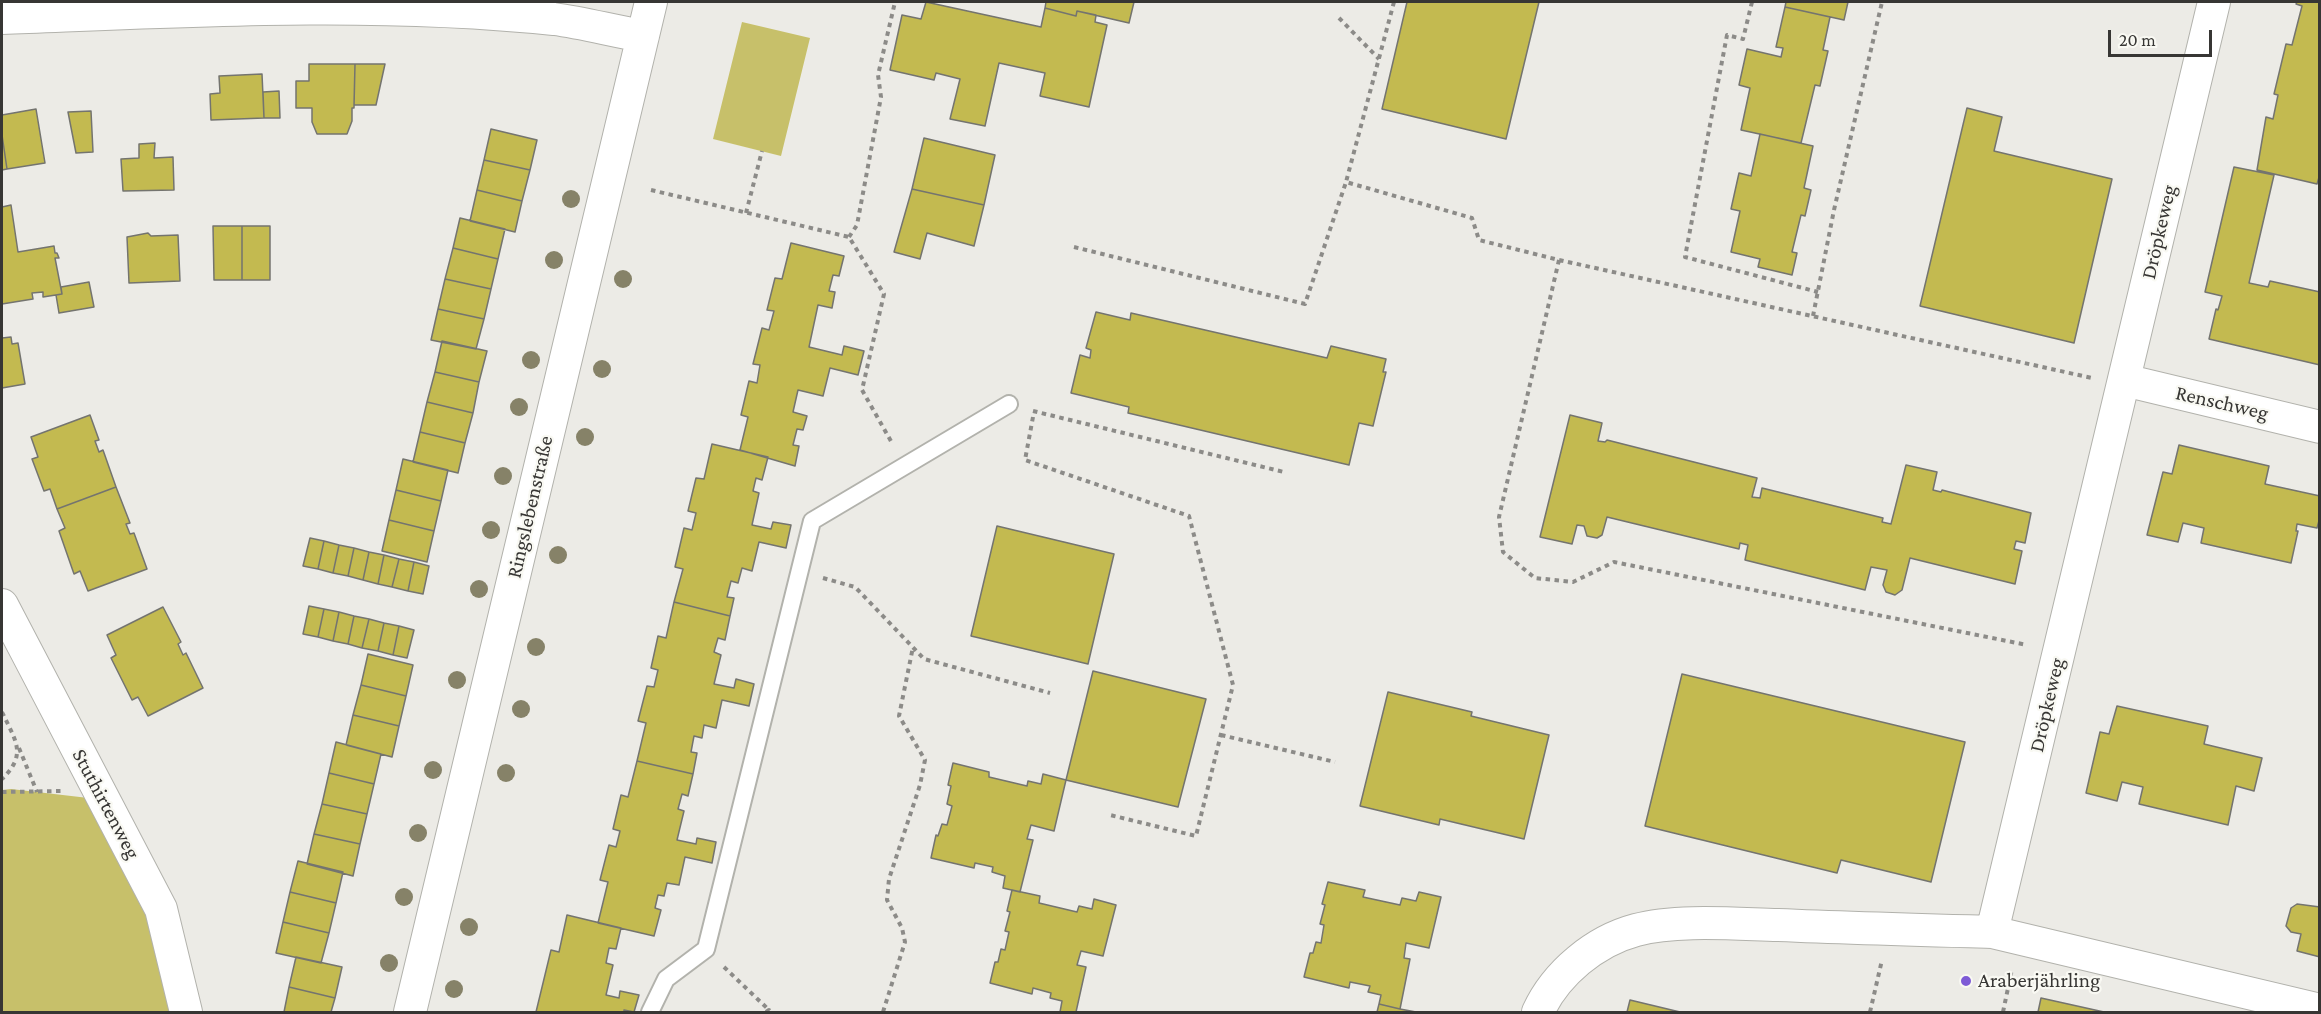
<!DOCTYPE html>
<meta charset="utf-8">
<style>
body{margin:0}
#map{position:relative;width:2321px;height:1014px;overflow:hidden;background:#ecebe6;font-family:"Crimson Pro",serif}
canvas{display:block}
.frame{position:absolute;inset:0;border:3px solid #373634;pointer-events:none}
.scale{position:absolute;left:2108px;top:30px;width:104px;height:27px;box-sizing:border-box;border:3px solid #373634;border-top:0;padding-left:8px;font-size:18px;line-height:21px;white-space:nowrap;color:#373634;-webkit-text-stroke:4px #f9f9f3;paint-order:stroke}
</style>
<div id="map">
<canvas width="2321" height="1014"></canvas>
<div class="frame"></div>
<div class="scale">20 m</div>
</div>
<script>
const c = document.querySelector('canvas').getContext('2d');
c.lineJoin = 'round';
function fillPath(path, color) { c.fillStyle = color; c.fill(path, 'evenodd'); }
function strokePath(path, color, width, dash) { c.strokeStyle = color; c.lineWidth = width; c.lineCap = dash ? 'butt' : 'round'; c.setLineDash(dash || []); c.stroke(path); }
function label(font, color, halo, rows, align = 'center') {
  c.font = font + ' "Crimson Pro",serif'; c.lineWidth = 4.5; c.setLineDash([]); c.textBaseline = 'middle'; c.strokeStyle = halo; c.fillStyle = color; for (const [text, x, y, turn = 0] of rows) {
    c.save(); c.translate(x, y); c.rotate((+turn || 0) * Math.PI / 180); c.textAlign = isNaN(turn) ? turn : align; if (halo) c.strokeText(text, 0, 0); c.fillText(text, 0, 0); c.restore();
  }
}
fillPath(new Path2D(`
 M742,22L810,38L781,156L713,139Z
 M11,789L97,799L146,894L175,1012H2V790Z`), '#c7c06a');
const building = new Path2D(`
 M926,2L1041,27L1045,8L1076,16L1077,11L1096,15L1095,22L1107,25L1089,107L1040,96L1045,73L999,63L985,126L950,119L960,79L936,73L934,80L890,70L902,15L921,19Z
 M1046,2H1134L1129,23L1077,11L1076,16L1045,8Z
 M1407,2H1539L1506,139L1382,109Z
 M1786,2H1848L1844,20L1785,7Z
 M2297,2H2320V174L2317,184L2257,170L2266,117L2273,119L2278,95L2274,94L2286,44L2292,45L2302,6L2296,4Z
 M1785,7L1830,17L1823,50L1828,51L1820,86L1815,85L1801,143L1741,130L1750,88L1739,85L1747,49L1781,57L1783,48L1776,47Z
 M309,64H355L354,108H352V121L347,134H317L312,122V108H296V81H309Z
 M355,64H385L376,105H354Z
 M262,74L264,118L211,120L210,94L220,93L219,76Z
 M279,91L280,118H264L263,92Z
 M1967,108L2002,117L1994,151L2112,179L2074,343L1920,306Z
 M36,109L45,163L7,169L2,135V115Z
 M91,111L93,152L76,153L68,112Z
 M491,129L537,140L530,170L484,160Z
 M1760,134L1813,146L1804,188L1811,190L1805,216L1801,215L1792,252L1797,253L1792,275L1758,267L1760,259L1731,252L1740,211L1731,209L1739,173L1751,176Z
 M2,135L7,169L2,170Z
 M924,138L995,155L984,205L912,189Z
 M155,143L154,158L173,157L174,190L123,191L121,159L139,158V144Z
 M484,160L530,170L522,201L477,190Z
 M2234,167L2274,175L2249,283L2268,287L2270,281L2320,292V365L2209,339L2216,309L2218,310L2222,296L2205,292Z
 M912,189L984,205L974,246L927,233L920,259L894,252Z
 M477,190L522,201L515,232L470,221Z
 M11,205L18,252L54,246L55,253H57L59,258H55L62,294L43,297V292L32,293L33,299L2,304V207Z
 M460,218L505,229L498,259L453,248Z
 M213,226H242V280H214Z
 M242,226H270V280H242Z
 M148,233L151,236L178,235L180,281L129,283L127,237Z
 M791,243L844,256L839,276L833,275L829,291L835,292L832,308L818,305L809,347L842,355L844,346L864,351L858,375L830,368L823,396L798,390L793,412L807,416L803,430L797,429L793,445L799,446L795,466L740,450L748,417L741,415L749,381L757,383L760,365L753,364L762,328L769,330L774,311L767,310L775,278L782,279Z
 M453,248L498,259L491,289L445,279Z
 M445,279L491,289L484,319L438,309Z
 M89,282L94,307L59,313L56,295L62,294L61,287Z
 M438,309L484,319L476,349L431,340Z
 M1096,312L1130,320L1131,313L1327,358L1331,346L1386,359L1383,372H1386L1373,426L1359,423L1349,465L1128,413L1129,407L1071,393L1080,355L1090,358L1091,350L1086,348Z
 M11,337L12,344L18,343L25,384L2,388V338Z
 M442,341L487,351L479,382L435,372Z
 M435,372L479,382L473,413L427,402Z
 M427,402L473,413L465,443L420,432Z
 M90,415L99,440L95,441L99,452L103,450L116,487L57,509L50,489L44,491L32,459L38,457L31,437Z
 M1570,415L1602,423L1598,441L1605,442L1607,440L1757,478L1752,497L1760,498L1762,488L1883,518L1882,522L1891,524L1906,465L1937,472L1933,490L1941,492L1942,490L2031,513L2025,543L2016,541L2014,549L2022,551L2015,584L1910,558L1902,590L1895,595L1886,592L1883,585L1887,570L1871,567L1865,590L1745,560L1748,545L1740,543L1739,549L1607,517L1602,535L1597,538L1587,536L1584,526L1577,525L1572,544L1540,537Z
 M420,432L465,443L458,473L413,462Z
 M712,444L768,457L762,480L756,478L753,491L759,493L752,525L771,529L773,522L791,525L786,548L759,542L752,571L742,568L738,583L731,581L727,597L734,598L730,616L674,602L683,569L675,567L684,528L692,530L696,513L688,511L696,478L704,479Z
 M2179,445L2269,466L2265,484L2320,496V517L2317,528L2297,524L2296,531H2298L2291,563L2201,543L2204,528L2183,523L2178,542L2147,535L2163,472L2172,474Z
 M403,459L448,470L441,501L396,490Z
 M116,487L130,523L126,524L130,534L134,533L147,569L88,591L80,571L74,574L59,531L65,528L57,509Z
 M396,490L441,501L434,531L389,520Z
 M389,520L434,531L427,562L382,551Z
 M997,526L1114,554L1088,664L971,636Z
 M310,538L324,541L318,569L303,566Z
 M324,541L339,545L333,573L318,569Z
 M339,545L354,548L348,576L333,573Z
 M354,548L369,552L363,580L348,576Z
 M369,552L384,555L378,584L363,580Z
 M384,555L399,559L392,587L378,584Z
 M399,559L414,562L408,591L392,587Z
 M414,562L429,566L423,594L408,591Z
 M674,602L730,616L725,640L718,638L714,652L721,655L714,684L734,688L736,679L754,684L749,706L722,700L716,728L704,725L702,738L694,736L691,752L697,753L693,774L637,761L646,723L638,721L647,686L654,687L658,670L651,668L658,636L666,638Z
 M309,606L324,609L318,637L303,634Z
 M163,607L181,642L178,644L183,655L186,653L203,688L148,716L138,697L132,700L111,658L116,655L107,635Z
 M324,609L339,612L333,641L318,637Z
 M339,612L354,616L348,644L333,641Z
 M354,616L369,619L362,648L348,644Z
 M369,619L384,623L378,651L362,648Z
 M384,623L399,626L393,655L378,651Z
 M399,626L414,630L407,658L393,655Z
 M368,654L413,665L406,696L361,685Z
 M1093,671L1206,699L1178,807L1066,780Z
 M1682,674L1965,742L1931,882L1841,860L1837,873L1645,826Z
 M361,685L406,696L399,726L353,715Z
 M1388,692L1472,712L1471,716L1549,735L1524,839L1440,819L1439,825L1360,806Z
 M2117,706L2208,726L2204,744L2262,758L2254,791L2236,786L2228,825L2139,804L2143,787L2122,782L2117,801L2086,793L2100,732L2109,734Z
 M353,715L399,726L392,757L346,745Z
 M336,742L381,754L374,784L329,773Z
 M637,761L693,774L688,796L682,794L678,809L684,811L677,840L696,844L697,838L716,842L712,863L685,857L679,885L667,883L664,896L658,895L655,908L661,910L654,936L598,923L608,882L600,880L609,845L616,847L620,831L613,829L621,795L628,797Z
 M953,763L989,772V777L1027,786L1028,781L1041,784L1043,774L1066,780L1054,831L1031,825L1027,839L1033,840L1020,892L1003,888L1005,876L992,872L993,867L975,863L974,868L931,858L936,835L938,836L942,824L947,825L952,806L947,804L951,786L948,785Z
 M329,773L374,784L367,814L322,804Z
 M322,804L367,814L360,844L314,834Z
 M314,834L360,844L353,876L307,864Z
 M298,861L343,872L336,903L290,892Z
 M1328,882L1365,890L1363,897L1400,905L1402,898L1416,901L1419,892L1441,897L1429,948L1406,943L1404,958L1410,959L1400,1009L1379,1004L1381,995L1368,992L1370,986L1350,982L1349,988L1304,977L1310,953H1313L1316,942L1321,943L1324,925L1320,924L1325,905L1322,904Z
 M1012,890L1040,896L1039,903L1077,912L1079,906L1092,909L1094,899L1116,905L1103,956L1081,951L1077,965L1086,967L1076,1012H1060L1062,1001L1050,998L1051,993L1033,988L1032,994L990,983L995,962H998L1001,949L1005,950L1009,932L1005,931L1010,912L1007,911Z
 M290,892L336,903L329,933L283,922Z
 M2297,904L2320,907V957L2297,951L2301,934L2291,932L2286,926L2291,908Z
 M567,915L621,928L616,949L609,948L606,963L613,965L606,995L619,998L620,991L639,995L634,1012L624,1010V1012H536L551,950L559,952Z
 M283,922L329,933L321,963L276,953Z
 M296,957L342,967L335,998L289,987Z
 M289,987L335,998L331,1012H284Z
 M2041,998L2104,1012H2038Z
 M1630,1000L1680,1012H1627Z
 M1379,1004L1400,1009L1416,1012H1377Z`);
fillPath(building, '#c3ba50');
strokePath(building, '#74746f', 1.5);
const lane = new Path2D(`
 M650,1012L666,979L706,949L812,521L1009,404`);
const street = new Path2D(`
 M2,18C185,11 371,0 554,19C584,23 613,31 643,36
 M2124,380L2320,427
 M2,605L161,909L186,1012
 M1992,932L2320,1010
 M410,1012L651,2
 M1538,1012C1556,973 1595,941 1636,930C1676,919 1736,924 1778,925C1849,928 1921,930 1992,932L2214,2`);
strokePath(lane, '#b2b2ac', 20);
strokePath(street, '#b2b2ac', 34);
strokePath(new Path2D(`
 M1394,2L1346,182L1472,218L1479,240L1559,260L2092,378
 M1752,2L1743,39L1727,35L1685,257L1818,292
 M1339,18L1379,59
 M651,190L849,237L884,294L862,390L892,443
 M746,213L762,151
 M849,237L857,225L881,97L878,75L895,2
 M1074,247L1305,304L1346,182
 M1559,260L1499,517L1503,552L1535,578L1573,582L1614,562L2027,645
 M1813,316L1834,210L1882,2
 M1033,411L1284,472
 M1033,417L1025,460L1189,516L1233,685L1196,836L1110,815
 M823,578L855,587L924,659L1050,693
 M2,712C15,740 28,754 2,779
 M1221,735L1335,762
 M19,748L37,792
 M2,792L63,791
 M724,967L769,1010
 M766,1012L769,1010L771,1012
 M883,1012L905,942L902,928L887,900L889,879L920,785L925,760L899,716L913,647
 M1870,1012L1882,960
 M2003,1012L2012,969`), '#8c8b88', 4, [4.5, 4.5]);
strokePath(lane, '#fff', 16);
strokePath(street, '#fff', 32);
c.fillStyle = '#868268';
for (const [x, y] of [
 [571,199],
 [554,260],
 [623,279],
 [531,360],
 [602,369],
 [519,407],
 [585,437],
 [503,476],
 [491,530],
 [558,555],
 [479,589],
 [536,647],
 [457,680],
 [521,709],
 [433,770],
 [506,773],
 [418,833],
 [404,897],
 [469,927],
 [389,963],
 [454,989]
]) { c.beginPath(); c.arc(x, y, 9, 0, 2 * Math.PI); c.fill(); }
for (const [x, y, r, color] of [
 [1966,981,6,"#7e5bd6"]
]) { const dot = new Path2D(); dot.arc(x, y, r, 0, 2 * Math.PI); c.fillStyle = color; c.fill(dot); strokePath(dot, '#f9f9f3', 2); }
label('21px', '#373634', '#f9f9f3', [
 ["Dröpkeweg",2159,232,-77],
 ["Renschweg",2222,403,13],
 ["Ringslebenstraße",530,507,-77],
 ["Dröpkeweg",2047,705,-77],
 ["Stuthirtenweg",106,804,62]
]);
label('21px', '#373634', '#f9f9f3', [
 ["Araberjährling",1978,981]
], 'left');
</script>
